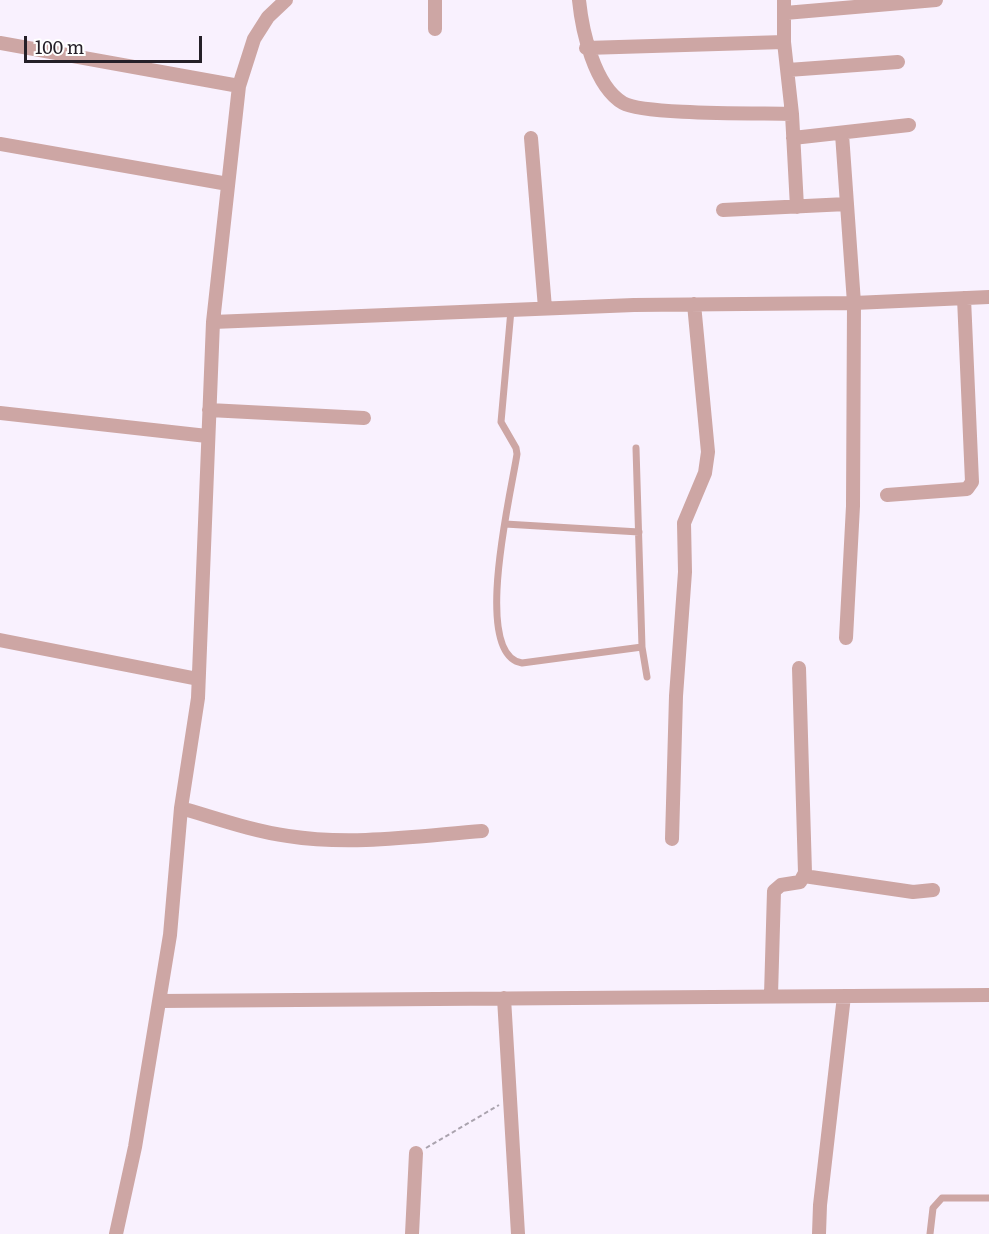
<!DOCTYPE html>
<style>
body{margin:0}
#map{position:relative;width:989px;height:1234px;overflow:hidden;background:#f9f1fe;font-family:Literata,serif}
canvas{display:block}
.scale{position:absolute;left:24px;top:36px;width:178px;height:27px;box-sizing:border-box;border:3px solid #252028;border-top:0;padding-left:8px;font-size:18px;line-height:21px;white-space:nowrap;color:#252028;-webkit-text-stroke:4px #fff;paint-order:stroke}
</style>
<div id="map">
<canvas width="989" height="1234"></canvas>
<div class="scale">100 m</div>
</div>
<script>
const c = document.querySelector('canvas').getContext('2d');
c.lineJoin = 'round';
function strokePath(path, color, width, dash) { c.strokeStyle = color; c.lineWidth = width; c.lineCap = dash ? 'butt' : 'round'; c.setLineDash(dash || []); c.stroke(path); }
strokePath(new Path2D(`
 M426,1148L499,1105`), '#aaa3ae', 2, [4.5, 3]);
strokePath(new Path2D(`
 M511,310L501,422L516,448L517,454C512,489 471,655 522,663L642,647
 M636,448L642,647L647,677
 M505,524L639,532
 M930,1234L933,1208L942,1198H989`), '#cda6a4', 7);
strokePath(new Path2D(`
 M435,0V29
 M579,0C582,30 594,86 623,103C644,115 761,113 792,114
 M784,0V42L792,114L797,207
 M785,13L936,0
 M0,43L239,86
 M586,48L784,42
 M788,70L898,62
 M842,134L854,303L853,506L846,638
 M531,138L545,308
 M793,138L909,125
 M0,144L228,184
 M723,210L847,204
 M213,322L634,305L854,303L989,297
 M209,410L364,418
 M0,413L207,436
 M887,495L967,489L972,482L964,298
 M0,640L198,679
 M181,808C216,818 252,831 288,836C352,846 418,836 482,831
 M672,839L676,696L685,572L684,523L705,473L708,452L694,304
 M804,876L913,892L933,890
 M771,995L774,891L781,885L800,882L805,873L799,668
 M504,998L518,1234
 M160,1001L989,995
 M116,1234L135,1147L170,935L181,808L198,698L213,322L239,86L254,39L268,17L286,0
 M412,1234L416,1153
 M819,1234L820,1205L844,996`), '#cda6a4', 14);
</script>
